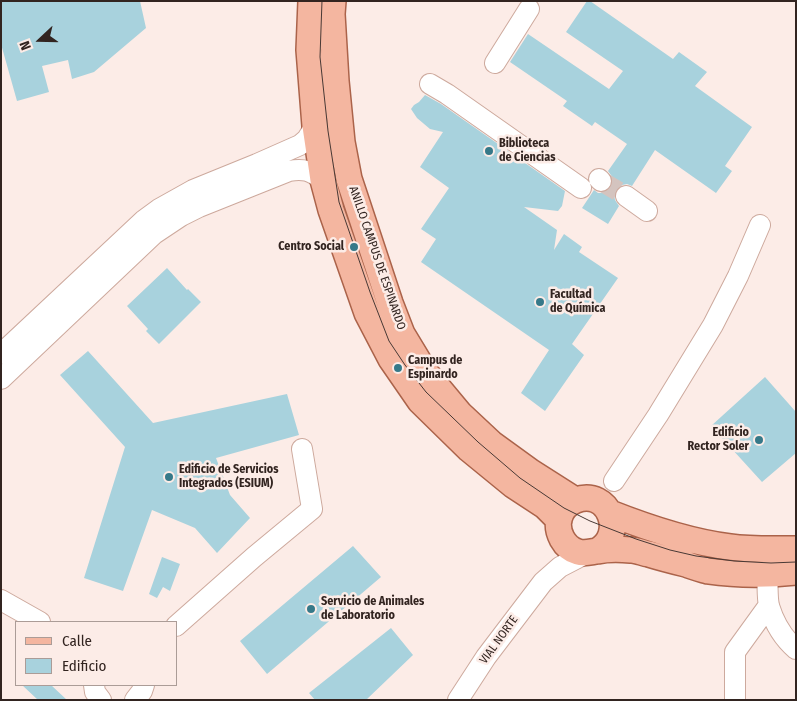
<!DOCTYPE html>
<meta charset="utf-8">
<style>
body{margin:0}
#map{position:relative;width:797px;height:701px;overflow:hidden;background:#fcece7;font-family:"Fira Sans Condensed",sans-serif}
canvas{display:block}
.frame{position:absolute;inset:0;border:2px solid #322420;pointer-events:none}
.legend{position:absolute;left:15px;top:621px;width:162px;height:65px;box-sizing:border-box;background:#fcece7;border:1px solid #ab9c97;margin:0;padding:6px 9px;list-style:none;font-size:15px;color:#322420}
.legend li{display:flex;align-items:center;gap:10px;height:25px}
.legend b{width:25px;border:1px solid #ab9c97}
.north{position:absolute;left:15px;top:15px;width:50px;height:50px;-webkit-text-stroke:4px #fcece7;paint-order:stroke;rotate:249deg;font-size:14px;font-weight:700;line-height:20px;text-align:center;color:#322420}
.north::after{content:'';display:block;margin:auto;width:18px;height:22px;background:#322420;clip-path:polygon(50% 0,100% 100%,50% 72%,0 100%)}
</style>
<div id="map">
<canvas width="797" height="701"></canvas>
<div class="frame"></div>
<ul class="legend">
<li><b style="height:6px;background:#f4b6a0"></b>Calle</li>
<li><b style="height:14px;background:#a8d2dd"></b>Edificio</li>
</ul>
<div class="north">N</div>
</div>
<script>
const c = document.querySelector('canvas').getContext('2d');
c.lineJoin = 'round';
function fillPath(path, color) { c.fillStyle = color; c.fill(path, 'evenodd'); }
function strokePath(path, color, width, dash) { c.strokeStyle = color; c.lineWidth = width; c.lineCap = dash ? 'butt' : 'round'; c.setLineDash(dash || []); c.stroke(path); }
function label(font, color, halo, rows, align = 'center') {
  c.font = font + ' "Fira Sans Condensed",sans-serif'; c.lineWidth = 5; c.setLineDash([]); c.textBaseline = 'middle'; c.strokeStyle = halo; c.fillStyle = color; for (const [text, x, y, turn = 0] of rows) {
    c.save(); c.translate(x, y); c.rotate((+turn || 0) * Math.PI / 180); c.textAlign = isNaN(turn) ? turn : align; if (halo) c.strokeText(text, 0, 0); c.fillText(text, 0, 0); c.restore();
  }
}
fillPath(new Path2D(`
 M1,1H140L146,28L94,72L72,79L68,60L42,66L49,92L17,101L1,44Z
 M587,1H590L673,59L679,52L707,72L695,86L752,127L725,166L732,171L716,193L655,150L632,186L627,184L622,185L616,190L614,194L615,200L619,206L608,224L582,208L594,190L598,193H604L610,189L612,185L613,178L608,171L627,144L595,122L592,126L563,106L567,101L510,62L528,34L609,89L623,71L566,32Z
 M425,95L441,104L565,191L562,206L558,211L524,207L557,230L554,250L564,234L582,247L579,252L618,278L572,344L584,355L545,411L521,393L549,350L421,262L436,239L421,229L449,188L420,167L443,132L430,129L417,118L411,109L414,105L419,102Z
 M167,268L187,290L188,289L201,302L159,344L146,331L148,329L127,306Z
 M88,351L153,423L287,394L299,435L216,458L230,495L250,518L217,553L195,528L152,510L123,591L84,578L125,447L60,375Z
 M765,377L796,412V453L762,482L711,426Z
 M353,546L381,577L267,674L240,641Z
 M162,557L180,564L170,591L163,587L157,598L149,594Z
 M391,628L413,655L366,700H315L309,693Z
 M22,685H51L67,700H38Z`), '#a8d2dd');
strokePath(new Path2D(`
 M601,181L626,196`), '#d4c4bf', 20, [20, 10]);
const minor = new Path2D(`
 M495,63L529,9
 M430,84L447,94L581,188
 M599,179L601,181
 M626,196L647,211
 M1,354L144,220L159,209L193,190L257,164L300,145L307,139L315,126
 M1,379L154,234L181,216L199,207L289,171C304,168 311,171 323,180
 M614,481L658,415L713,325L738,276L760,225
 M767,575C768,585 767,597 769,606C774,622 783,638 796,649
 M1,600L40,622
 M176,626L254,557L312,509L302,449
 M94,685L95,692L101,700
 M135,700L142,691L144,685
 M458,700L486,657L543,582L560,567L587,553
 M735,700V652L769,605`);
const major = new Path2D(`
 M311,1L309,50L315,126L323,180L331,210L367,313L391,359L420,401L469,449L513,485L545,506L559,520
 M333,1L332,14L336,81L342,142L349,179L390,303L402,334L425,372L460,414L491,443L531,472L575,500
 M610,513C648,528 690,542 730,547C752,550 774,549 796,549
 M597,551C627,535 609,488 576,500C568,503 561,510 559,519C556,532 564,548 578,552C585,554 590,552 597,551C606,549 621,549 631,550C637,550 643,553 649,554C662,558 674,561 686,564C693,567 701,569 708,571C736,575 768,575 796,572`);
strokePath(minor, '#cda99d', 22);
strokePath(major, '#ab634a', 28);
strokePath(minor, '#fff', 20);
strokePath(major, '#f4b6a0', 25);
strokePath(new Path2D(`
 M322,1L320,57L328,131L339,202L370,292L389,341L405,365L426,392L478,442L520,478L564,508L590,521L636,539L670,550L696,556L734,561L771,563L796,562`), '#483935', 1);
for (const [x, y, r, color] of [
 [489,151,5,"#367989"],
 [354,247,5,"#367989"],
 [540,302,5,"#367989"],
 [398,368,5,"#367989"],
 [759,440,5,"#367989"],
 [169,477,5,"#367989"],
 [311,609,5,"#367989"]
]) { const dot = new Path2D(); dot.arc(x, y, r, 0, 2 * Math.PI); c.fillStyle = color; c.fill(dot); strokePath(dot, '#fcece7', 2); }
label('bold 12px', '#322420', '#fcece7', [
 ["Biblioteca",499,144],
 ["de Ciencias",499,158],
 ["Centro Social",344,247,"right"],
 ["Facultad",550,295],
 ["de Química",550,309],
 ["Campus de",408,361],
 ["Espinardo",408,375],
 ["Edificio",749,433,"right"],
 ["Rector Soler",749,447,"right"],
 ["Edificio de Servicios",179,470],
 ["Integrados (ESIUM)",179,484],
 ["Servicio de Animales",321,602],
 ["de Laboratorio",321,616]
], 'left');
label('12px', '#322420', '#fcece7', [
 ["ANILLO CAMPUS DE ESPINARDO",377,258,71],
 ["VIAL NORTE",499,640,-54]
]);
</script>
